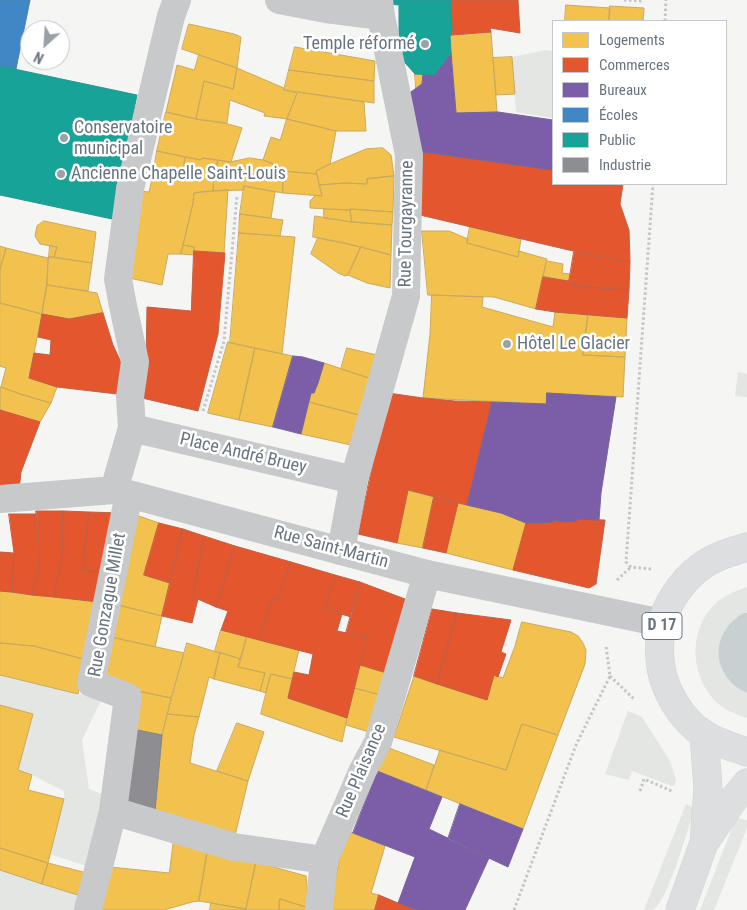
<!DOCTYPE html>
<meta charset="utf-8">
<style>
body{margin:0}
#map{position:relative;width:747px;height:910px;overflow:hidden;background:#f5f5f4;font-family:"Roboto Condensed",sans-serif}
canvas{display:block}
.legend{position:absolute;left:552px;top:20px;width:175px;height:165px;box-sizing:border-box;background:#fff;border:1px solid #c3c8cd;margin:0;padding:6px 9px;list-style:none;font-size:15px;color:#687581}
.legend li{display:flex;align-items:center;gap:10px;height:25px}
.legend b{width:25px;border:1px solid #c3c8cd}
.north{position:absolute;left:20px;top:20px;width:50px;height:50px;box-sizing:border-box;background:#fff;border:1px solid #c3c8cd;border-radius:50%;rotate:206deg;font-size:14px;font-weight:700;line-height:20px;text-align:center;color:#687581}
.north::after{content:'';display:block;margin:auto;width:18px;height:22px;background:#99a2a9;clip-path:polygon(50% 0,100% 100%,50% 72%,0 100%)}
</style>
<div id="map">
<canvas width="747" height="910"></canvas>
<ul class="legend">
<li><b style="height:14px;background:#f2c14e"></b>Logements</li>
<li><b style="height:14px;background:#e4572e"></b>Commerces</li>
<li><b style="height:14px;background:#7b5ea7"></b>Bureaux</li>
<li><b style="height:14px;background:#3f88c5"></b>Écoles</li>
<li><b style="height:14px;background:#17a398"></b>Public</li>
<li><b style="height:14px;background:#8d8d92"></b>Industrie</li>
</ul>
<div class="north">N</div>
</div>
<script>
const c = document.querySelector('canvas').getContext('2d');
c.lineJoin = 'round';
function fillPath(path, color) { c.fillStyle = color; c.fill(path, 'evenodd'); }
function strokePath(path, color, width, dash) { c.strokeStyle = color; c.lineWidth = width; c.lineCap = dash ? 'butt' : 'round'; c.setLineDash(dash || []); c.stroke(path); }
function label(font, color, halo, rows, align = 'center') {
  c.font = font + ' "Roboto Condensed",sans-serif'; c.lineWidth = 5; c.setLineDash([]); c.textBaseline = 'middle'; c.strokeStyle = halo; c.fillStyle = color; for (const [text, x, y, turn = 0] of rows) {
    c.save(); c.translate(x, y); c.rotate((+turn || 0) * Math.PI / 180); c.textAlign = isNaN(turn) ? turn : align; if (halo) c.strokeText(text, 0, 0); c.fillText(text, 0, 0); c.restore();
  }
}
fillPath(new Path2D(`
 M546,50L553,51V118L516,112L512,57Z
 M738,372L745,373L747,375V397L735,396Z
 M747,587V613L736,618C733,626 720,659 720,664C722,677 736,688 747,693V718C741,716 735,714 729,711C692,691 684,635 714,605C723,596 735,591 747,587Z
 M0,675L78,694L103,696L82,740L89,789L107,796L86,866L49,854L64,799V791L32,775L18,770L33,714L0,705Z
 M628,711L642,717L670,761L676,780L675,785L672,786L632,771L629,780L605,774Z
 M686,804L695,808L676,866L666,891L660,902L653,910H644Z
 M736,818L747,820V828L714,910H700Z
 M0,870L81,896L77,910H0Z`), '#e3e6e2');
fillPath(new Path2D(`
 M744,613H747V693C710,677 709,632 744,613Z`), '#c9d0d2');
const homes = new Path2D(`
 M566,5L610,8L609,21H565Z
 M610,6L644,8L643,21H609Z
 M189,24L234,34L241,37L237,68L182,49Z
 M491,32L497,112L456,113L450,36Z
 M295,47L375,61L374,81L289,70Z
 M199,55L237,68L233,89L204,81L196,119L166,112L177,65L194,70Z
 M512,57L515,94L496,95L493,58Z
 M237,68L284,88V90L297,93L287,119L264,116L265,113L230,100L227,123L196,119L204,81L233,89Z
 M289,70L374,81V103L284,90Z
 M415,74H423L422,84L416,89Z
 M298,92L364,102L366,131H336L287,119Z
 M166,112L196,119L228,124L242,128L231,162L202,158L201,160L157,151Z
 M287,119L336,131L330,164L316,171L317,174L284,171L283,168L263,160L271,137L280,140Z
 M383,148L391,155L394,176L367,179V184L344,183L319,185L316,171L330,164L366,149Z
 M157,151L185,157L183,176L154,170Z
 M185,157L201,160L202,158L218,160L214,175L213,191L194,193L193,203L181,254H168L162,285L129,278L139,191L149,192L154,170L183,176Z
 M250,158L263,160L283,168V193L244,186V190L213,191L214,175L218,160L229,162Z
 M284,171L317,174L322,196L283,193Z
 M394,176L393,212L350,209V210L310,208V201L316,195L322,196L319,185L344,183L367,184V179Z
 M244,186L275,192L271,218L240,214Z
 M228,190L224,253L194,251V247L183,245L193,203L194,193Z
 M324,209L350,210L352,222L324,218Z
 M350,209L393,212L392,225L352,222Z
 M240,214L283,220L280,236L239,233Z
 M315,216L352,222L392,225L391,255L341,242L313,237Z
 M44,221L96,232L92,263L54,257L57,247L40,244L35,236L37,226Z
 M470,226L521,239L518,257L467,243Z
 M422,231H449L468,239L467,243L518,257L519,251L547,259L536,309L494,297L428,295Z
 M239,233L295,237L282,354L230,343Z
 M318,238L361,247L348,275L345,276L338,273L311,254Z
 M183,245L194,247V255L181,254Z
 M0,246L6,248L0,270Z
 M50,246L57,247L54,257H49Z
 M361,247L391,255L390,288L367,283L348,275Z
 M6,248L48,258L47,285L42,314L0,303V270Z
 M49,257L92,263L88,291L47,285Z
 M547,261L563,264L562,273L570,274L569,282L543,276Z
 M47,285L97,293L103,313L69,319L42,314Z
 M432,295L483,297L482,307L553,327L555,312L588,315L583,355L625,357L623,397L547,393L546,404L423,398L430,334Z
 M0,303L42,314L29,378L57,387L51,403L20,394L1,387L6,368L0,366Z
 M588,315L627,318L625,357L583,355Z
 M228,342L255,348L239,420L208,413Z
 M255,348L293,356L273,427L239,420Z
 M347,348L377,355L372,379L341,369Z
 M324,363L372,379L359,415L309,402L311,393H314L318,383Z
 M1,387L20,394L51,403L40,422L0,410V393Z
 M309,402L359,415L351,445L301,434Z
 M408,490L434,497L423,548L397,543Z
 M458,503L501,513L526,523L513,570L446,553Z
 M133,514L159,523L144,575L170,583L162,616L114,604Z
 M0,591L99,602L87,660L34,646L0,643Z
 M114,604L162,616L155,647L111,637Z
 M522,622L571,632L578,636L583,643L586,650L585,664L558,735L522,724L506,770L394,737L414,676L487,700L494,675L503,678L515,646Z
 M221,630L247,636L241,659L215,651Z
 M247,636L299,650L292,679L271,674L266,693L260,691L265,673L238,667Z
 M111,637L184,653L171,698L138,691L103,679Z
 M0,643L34,646L87,660L78,694L0,675Z
 M187,643L220,653L214,679L209,677L199,717L168,714Z
 M220,653L241,659L238,667L265,673L260,691L214,679Z
 M360,665L392,675L385,696L354,688Z
 M271,674L292,679L288,698L347,718L342,742L261,714Z
 M354,688L385,696L372,733L346,725Z
 M138,691L171,698L162,735L132,729Z
 M0,705L33,714L18,770L32,775L28,790L64,799L48,863L0,848Z
 M168,714L199,717L194,735L190,763L248,781L234,840L155,811L162,735Z
 M237,723L264,732L248,781L217,771Z
 M522,724L558,735L523,829L426,790L440,750L506,770Z
 M389,748L434,765L426,790L377,771Z
 M345,831L353,833L385,846L371,893L379,895L375,910H331L335,882Z
 M174,839L208,848L199,901L192,902L164,910H99L110,867L169,873Z
 M0,848L48,863L42,884L0,870Z
 M208,848L256,862L246,909L199,901Z
 M256,862L306,876L309,908L280,899L279,910H246Z
 M48,863L87,873L81,896L42,884Z
 M280,899L309,908V910H279Z
 M211,903L246,909V910H210Z`);
fillPath(homes, '#f2c14e');
strokePath(homes, '#c9aa5d', 1);
const shops = new Path2D(`
 M451,0H518L520,33L490,28L491,32L451,35Z
 M417,151L553,170V184H623L620,204L629,230L630,262L590,255L420,215Z
 M194,251L225,253L218,334L198,411L142,398L149,363L146,362L147,307L191,311Z
 M574,252L630,262L629,290L574,286L575,282H569Z
 M543,277L575,282L574,286L629,290L627,318L555,312L536,309Z
 M103,313L113,345L121,362L117,394L57,387L29,378L34,353L50,355L51,340L38,337L42,314L69,319Z
 M388,393L423,398L455,401L492,402L467,505L408,490L397,543L358,534Z
 M0,410L40,422L21,472L19,490L0,489Z
 M434,497L458,503L446,553L423,548Z
 M36,511H63L62,556L54,597L32,595L38,572L40,551Z
 M63,511L89,512L83,570L105,573L99,602L54,597L62,556Z
 M89,512L119,513L105,573L83,570Z
 M9,514H37L40,551L38,572L32,595L12,592L14,553Z
 M576,519L605,520L596,584L589,588L513,570L526,523L553,522L554,520L564,522L577,521Z
 M159,523L183,529L170,583L144,575Z
 M183,529L204,536L193,597L198,599L192,623L162,616Z
 M204,536L235,546L216,607L193,597Z
 M235,546L291,562L278,599L273,597L259,640L221,630L228,611L216,607Z
 M0,552L14,553L12,592L0,591Z
 M291,562L335,575L325,609L342,614L337,631L367,637L347,718L288,698L294,672L309,675L313,654L259,640L273,597L278,599Z
 M335,575L360,582L351,617L325,609Z
 M360,582L405,599L387,673L360,665L367,637L346,633Z
 M432,609L457,613L437,684L414,676Z
 M457,613L511,620L501,652L506,654L498,677L494,675L487,700L437,684Z
 M379,895L398,903L419,910H375Z`);
fillPath(shops, '#e4572e');
strokePath(shops, '#bf6047', 1);
const offices = new Path2D(`
 M451,53L456,113L498,112L553,120V170L417,151L408,94L422,84L423,74L434,75Z
 M293,356L303,357L324,363L318,383L314,393H311L301,434L273,427Z
 M547,393L616,397L601,493L599,520L576,519L577,521L564,522L554,520L553,522L526,523L501,513L467,505L492,402L546,404Z
 M377,771L442,797L429,829L489,858L465,910H419L398,903L415,857L353,833Z
 M460,804L523,829L508,867L448,839Z`);
fillPath(offices, '#7b5ea7');
strokePath(offices, '#75659c', 1);
const schools = new Path2D(`
 M0,0H30L16,69L0,66Z`);
fillPath(schools, '#3f88c5');
strokePath(schools, '#4b82b1', 1);
const public = new Path2D(`
 M388,0H451L452,30L451,35L450,36L451,53L434,75L415,74L399,56V5L388,4Z
 M0,66L137,95L112,219L0,195Z`);
fillPath(public, '#17a398');
strokePath(public, '#2f9591', 1);
const industry = new Path2D(`
 M132,729L162,735L155,811L123,800Z`);
fillPath(industry, '#8d8d92');
strokePath(industry, '#82868d', 1);
const primary = new Path2D(`
 M747,547C730,552 713,557 699,568C683,580 665,605 662,625C660,634 659,649 660,659C662,688 680,719 705,735C718,743 732,747 747,752
 M704,735L708,788L704,843
 M680,910L704,843L736,796L747,783`);
strokePath(primary, '#d1d2d2', 29);
strokePath(new Path2D(`
 M624,0L643,1
 M665,21L666,0
 M203,411L224,341L237,196
 M651,569L631,567L626,562L653,184
 M617,580L631,567
 M610,676L635,700
 M640,791L644,779L672,791H674
 M514,910L576,745L610,676L606,646`), '#c5c6c7', 3, [2.5, 2.5]);
strokePath(new Path2D(`
 M114,490L341,551
 M113,811L128,697L91,683L129,494`), '#c8c9ca', 28);
strokePath(new Path2D(`
 M279,0L326,9L381,16
 M379,0L381,16L409,155L406,296L354,480L341,551L427,574L662,623
 M132,428L354,480
 M0,499L114,490L132,428L130,397L135,362L122,301L118,279L130,189L171,16L177,0
 M88,910L113,811L234,847L324,860
 M319,910L324,860L363,770L378,742L427,574`), '#c8c9ca', 28);
strokePath(primary, '#dddedf', 28);
for (const [x, y, r, color] of [
 [425,44,5,"#99a2a9"],
 [64,138,5,"#99a2a9"],
 [61,174,5,"#99a2a9"],
 [507,344,5,"#99a2a9"]
]) { const dot = new Path2D(); dot.arc(x, y, r, 0, 2 * Math.PI); c.fillStyle = color; c.fill(dot); strokePath(dot, '#fff', 2); }
for (const [x, y, w] of [
 [662,626,40]
]) { const box = new Path2D(); box.roundRect(x - w / 2, y - 13.5, w, 27, 4); c.fillStyle = '#fff'; c.fill(box); strokePath(box, '#687581', 1); }
label('bold 16px', '#687581', null, [
 ["D 17",662,626]
]);
label('18px', '#687581', '#fff', [
 ["Temple réformé",415,44,"right"],
 ["Conservatoire",74,128],
 ["municipal",74,149],
 ["Ancienne Chapelle Saint-Louis",71,174],
 ["Hôtel Le Glacier",517,344]
], 'left');
label('18px', '#687581', '#fff', [
 ["Rue Tourgayranne",407,224,-89],
 ["Place André Bruey",243,454,13],
 ["Rue Saint-Martin",331,548,15],
 ["Rue Gonzague Millet",108,605,-80],
 ["Rue Plaisance",362,771,-67]
]);
</script>
